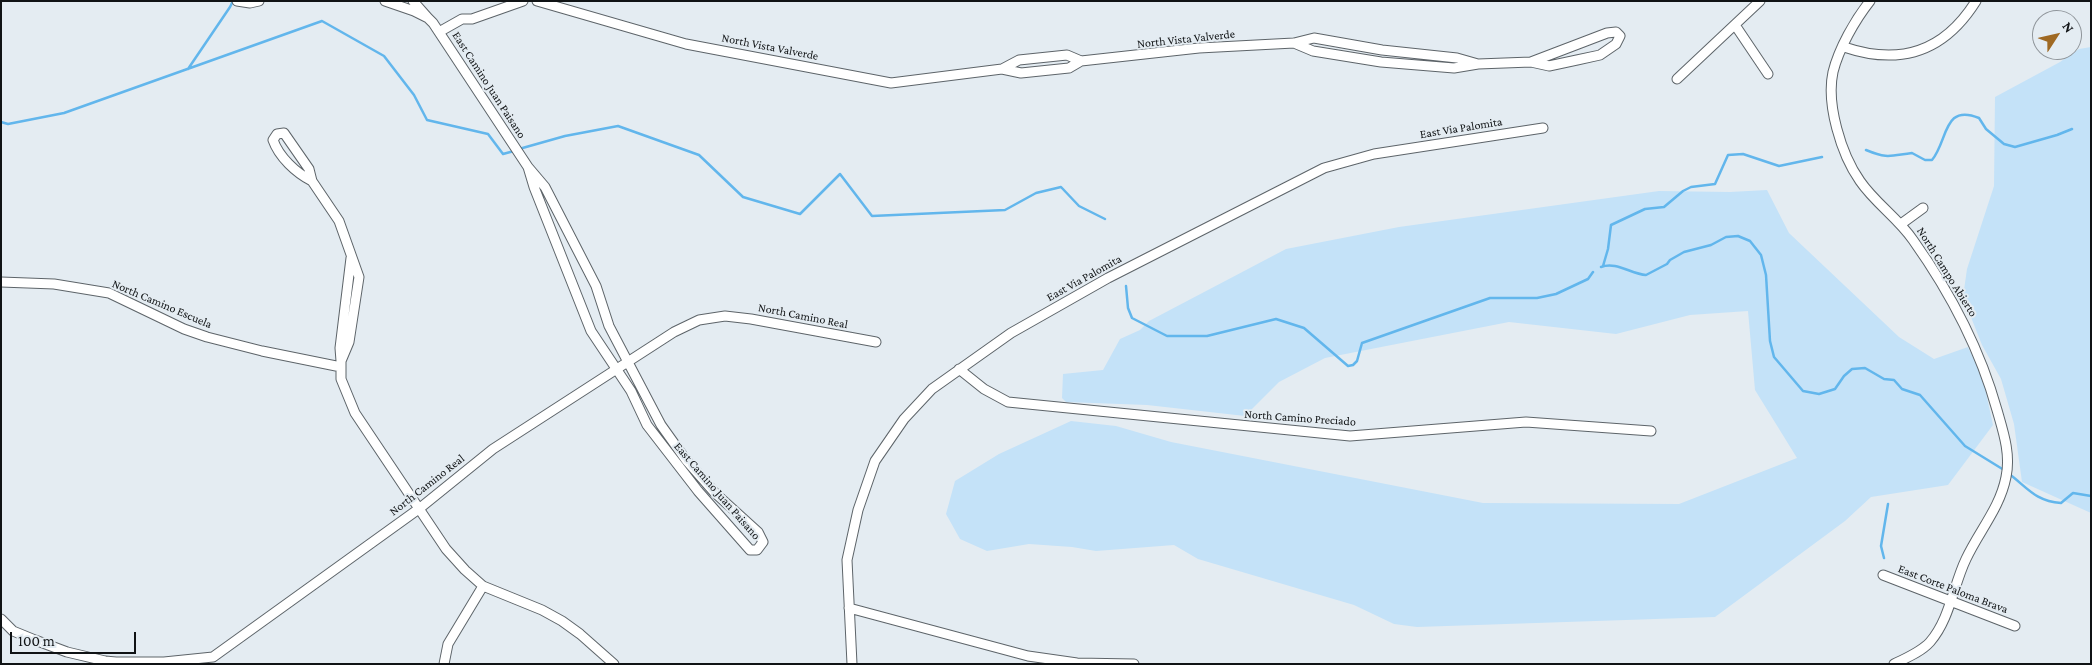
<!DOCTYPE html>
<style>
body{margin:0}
#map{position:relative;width:2092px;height:665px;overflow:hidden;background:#e4ecf2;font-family:"Crimson Pro",serif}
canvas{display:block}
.frame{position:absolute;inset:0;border:2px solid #101315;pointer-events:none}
.north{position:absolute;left:2032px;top:10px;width:50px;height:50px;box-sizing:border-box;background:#e4ecf2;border:1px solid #8f959a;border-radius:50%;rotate:55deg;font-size:14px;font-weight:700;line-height:20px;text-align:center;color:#101315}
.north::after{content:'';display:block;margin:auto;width:18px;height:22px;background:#9f6923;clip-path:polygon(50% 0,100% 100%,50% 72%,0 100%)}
.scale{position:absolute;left:10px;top:632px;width:126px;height:22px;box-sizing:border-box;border:2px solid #101315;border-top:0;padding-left:6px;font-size:15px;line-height:18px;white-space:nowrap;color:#101315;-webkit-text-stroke:4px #e4ecf2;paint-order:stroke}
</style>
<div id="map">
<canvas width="2092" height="665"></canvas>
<div class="frame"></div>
<div class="north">N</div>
<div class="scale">100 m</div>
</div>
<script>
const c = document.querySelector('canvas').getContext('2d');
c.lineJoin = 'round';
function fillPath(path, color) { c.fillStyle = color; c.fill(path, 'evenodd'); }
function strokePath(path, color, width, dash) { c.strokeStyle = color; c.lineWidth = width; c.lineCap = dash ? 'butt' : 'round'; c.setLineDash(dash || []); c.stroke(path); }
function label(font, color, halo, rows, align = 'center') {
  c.font = font + ' "Crimson Pro",serif'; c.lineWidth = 4; c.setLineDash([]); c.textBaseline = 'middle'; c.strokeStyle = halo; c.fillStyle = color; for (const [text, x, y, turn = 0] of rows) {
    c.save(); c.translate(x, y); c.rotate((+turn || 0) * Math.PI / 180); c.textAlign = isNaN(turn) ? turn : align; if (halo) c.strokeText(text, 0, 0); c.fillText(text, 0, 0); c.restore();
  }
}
fillPath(new Path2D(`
 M2091,47V513L2022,482L2014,424L2001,379L1982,345L1963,297L1967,269L1994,186L1995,97L2060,62L2079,49Z
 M1767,190L1789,233L1899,337L1934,359L1968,347L1983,379L1993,425L1948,485L1871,497L1845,521L1715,617L1417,627L1394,624L1354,605L1198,559L1174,545L1096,551L1072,547L1029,544L987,551L960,539L946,514L955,481L999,454L1071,421L1116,426L1171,442L1483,503L1679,504L1797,458L1755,390L1748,311L1690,315L1616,334L1509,322L1325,358L1279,382L1245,416L1147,405L1066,402L1062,398L1063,374L1103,370L1120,339L1140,330L1149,321L1286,249L1399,227L1659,191L1730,192Z`), '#c4e2f8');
strokePath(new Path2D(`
 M188,69L230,7L233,1
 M1,122L8,124L64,113L322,21L384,56L414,95L427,120L488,134L503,154L514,151
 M519,149L565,136L618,126L699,155L743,197L800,214L840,174L872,216L1005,210L1036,193L1061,187L1079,206L1105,219
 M1866,150C1888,159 1889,156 1912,153L1925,160H1932C1948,141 1943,103 1979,118L1986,129L2004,144L2015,147L2057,135L2072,129
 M1603,266L1608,249L1611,225L1645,209L1664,207L1683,191L1691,187L1715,184L1728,155L1743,154L1779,166L1822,157
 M1601,267C1616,261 1631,274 1646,275L1667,264L1670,260L1684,252L1711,245L1726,237L1738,236L1750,241L1761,255L1766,275L1770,341L1774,357L1803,391L1819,394L1835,389L1844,376L1852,369L1865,368L1884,379L1894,380L1902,389L1920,395L1965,446L2004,470
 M1126,286L1128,308L1132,318L1167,336H1207L1276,319L1304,328L1348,366L1353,365L1357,361L1362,343L1490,298H1537L1556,294L1588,279L1593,272
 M2008,473C2028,488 2035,501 2061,503L2073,493L2091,496
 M1884,558L1881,546L1888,504`), '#62b6ec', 2.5);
const minor = new Path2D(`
 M237,1L250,3L259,1
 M385,1L414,11L428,18L413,1
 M537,1L686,44L891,83L1002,69L1021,73L1069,68L1081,61L1199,48L1294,43L1314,38L1382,50L1457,58L1478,64
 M1870,1C1855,20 1839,48 1833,72C1826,104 1841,154 1860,181C1875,203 1898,218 1913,240C1950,292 1980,349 1997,410C2003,431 2011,454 2006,477C2000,508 1979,531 1966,559C1953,586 1950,619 1930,642C1921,652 1906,658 1894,664
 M428,18L433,23L528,167L545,187L596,286L609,326L661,425L686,460L715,493L758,532L763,542L757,550H750L698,491L647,425L631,391L591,331L534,187L528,167
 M1735,25L1768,74
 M439,32L462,19H472L523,1
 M1294,43L1313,51L1381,62L1454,68L1478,64L1531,62L1549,66L1577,60L1600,55L1616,44L1620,36L1616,32L1607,33L1531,62
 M1844,47C1900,66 1944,52 1976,1
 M1002,69L1019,60L1067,55L1081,61
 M1677,79L1760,1
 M312,181C296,173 279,157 273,140L277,134L284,133L309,169L312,181L339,221L359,277L349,342L341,361L340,348L351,258
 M1901,224L1923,208
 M1,282L54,284L109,293L184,329L207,337L262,351L341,367
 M341,361V379L355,413L446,549L465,570L483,586L542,610L562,621L580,634L614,664
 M959,369L984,389L1008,402L1350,436L1526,422L1651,431
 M1883,575L2015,626
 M849,608L1028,656L1077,663L1134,664
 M1,619L13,631L35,640L67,652L105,661L116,662H164L213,657L420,508L493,449L674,332L699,320L725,316L751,319L876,342
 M444,664L448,644L483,586
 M852,664L847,560L858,510L875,461L904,419L932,389L1011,333L1108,278L1324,168L1374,154L1543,128`);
strokePath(minor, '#5d6469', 11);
strokePath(minor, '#fff', 9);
label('12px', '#101315', '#e4ecf2', [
 ["North Vista Valverde",1186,39,-6],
 ["North Vista Valverde",770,47,11],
 ["East Camino Juan Paisano",489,85,57],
 ["East Via Palomita",1461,128,-9],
 ["North Campo Abierto",1947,272,58],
 ["East Via Palomita",1084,278,-29],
 ["North Camino Escuela",162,304,23],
 ["North Camino Real",803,316,11],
 ["North Camino Preciado",1300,418,4],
 ["North Camino Real",427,485,-38],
 ["East Camino Juan Paisano",717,491,49],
 ["East Corte Paloma Brava",1953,589,21]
]);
</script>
